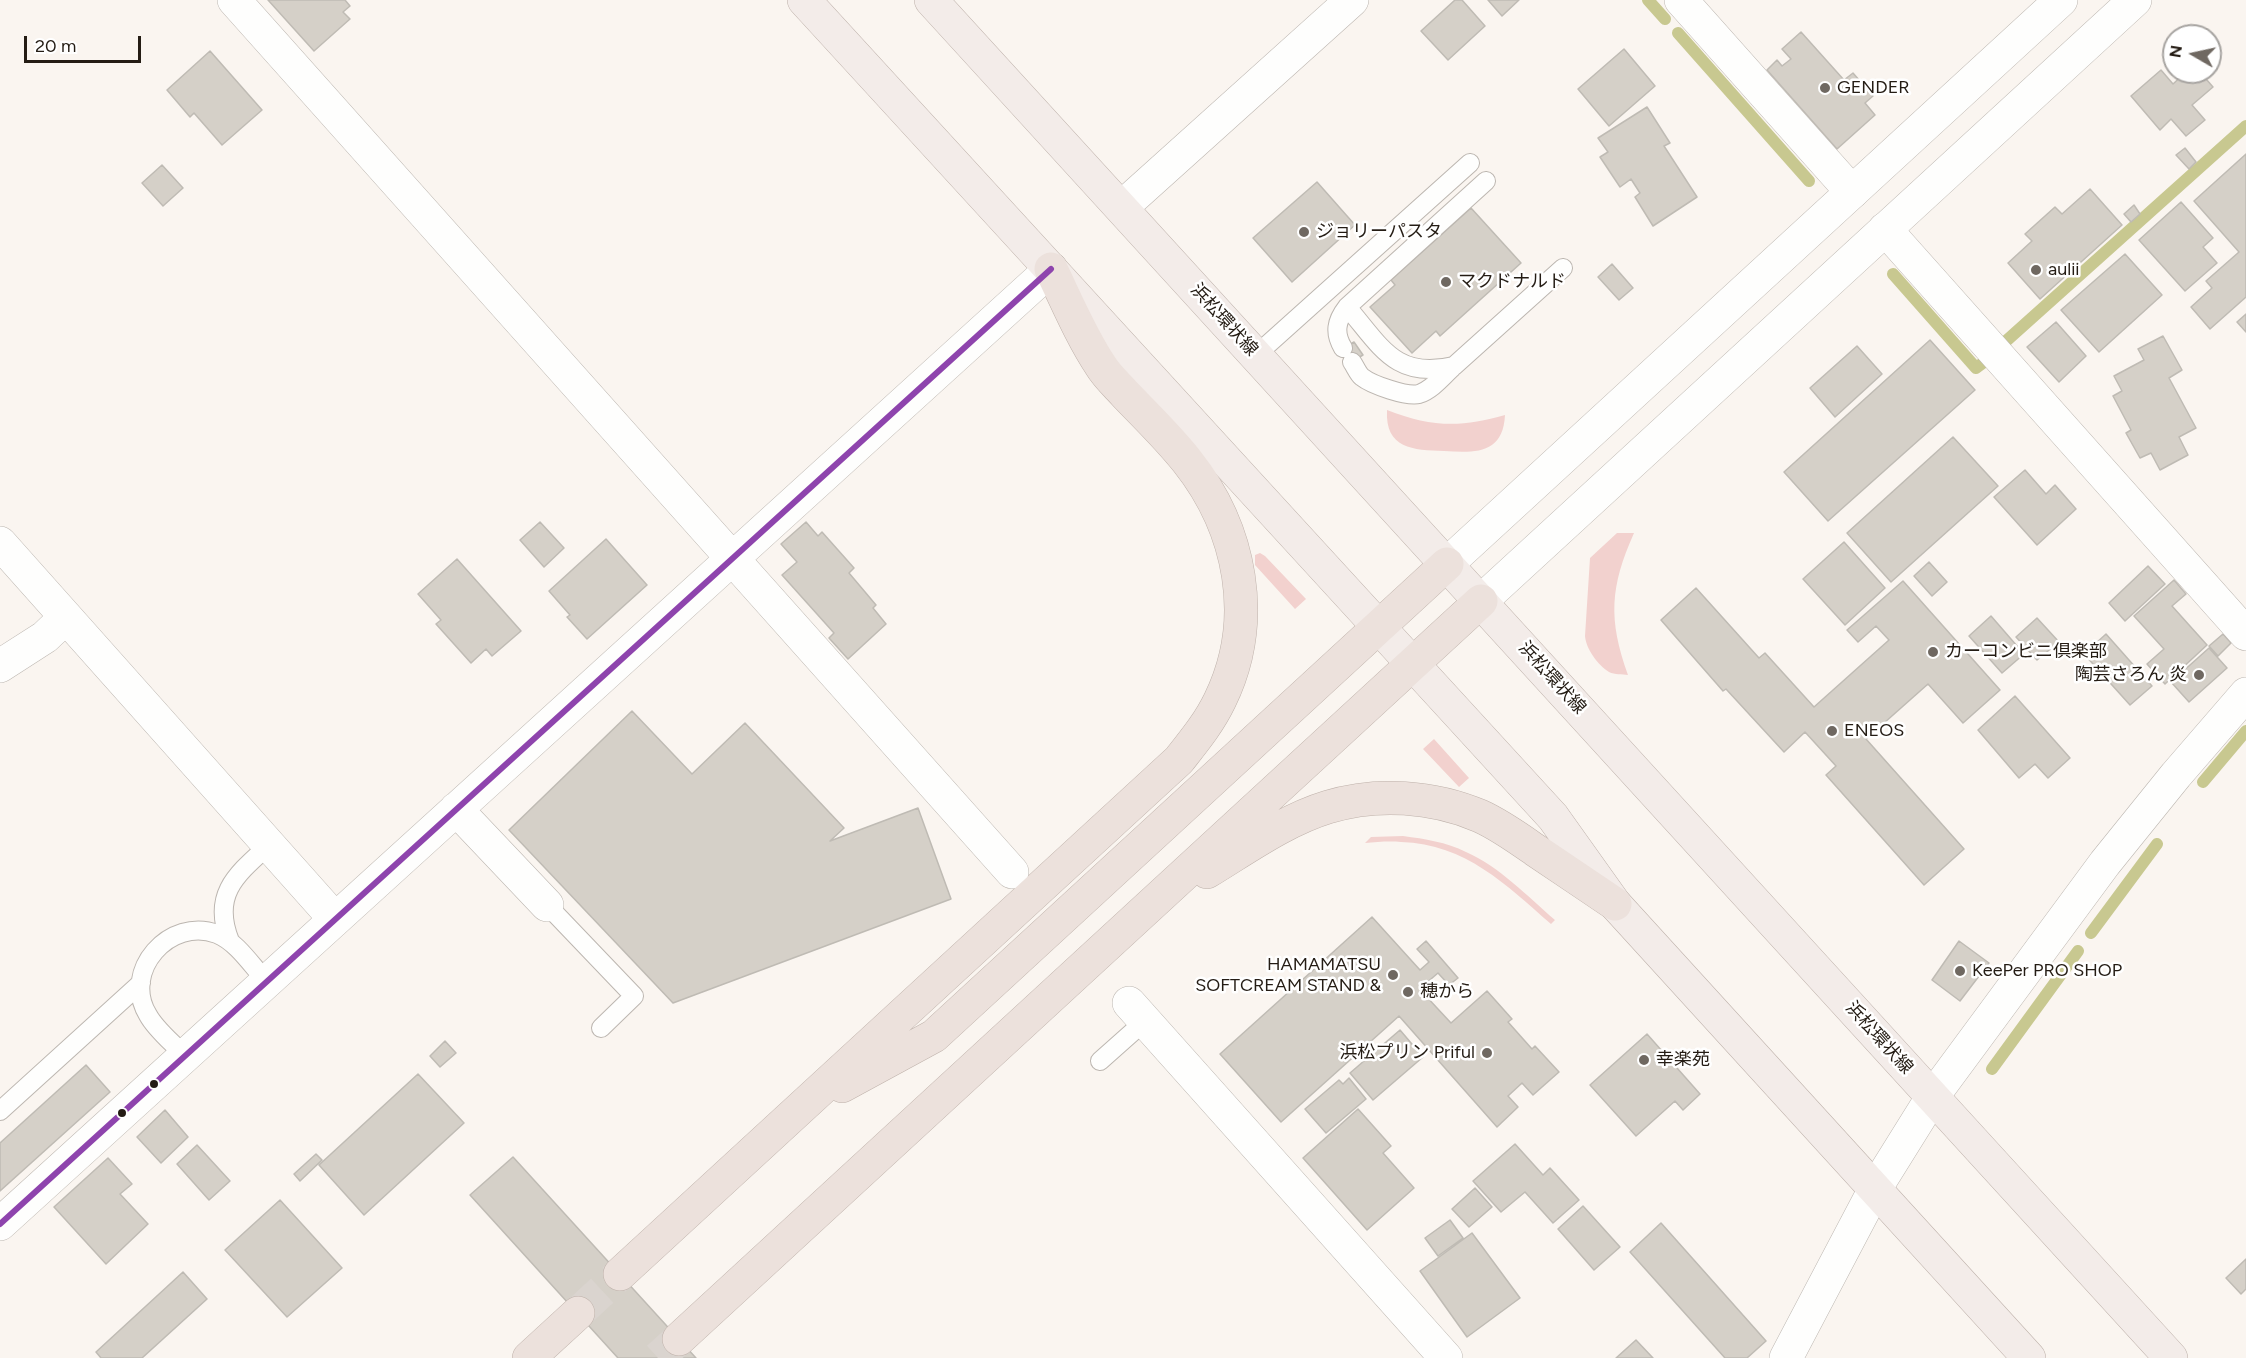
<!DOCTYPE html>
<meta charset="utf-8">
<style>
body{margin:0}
#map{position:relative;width:2246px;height:1358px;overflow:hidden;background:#faf5f0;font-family:Figtree,sans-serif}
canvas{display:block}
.north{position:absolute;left:2162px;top:24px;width:60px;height:60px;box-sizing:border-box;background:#fff;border:2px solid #a7a4a1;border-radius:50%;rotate:279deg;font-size:16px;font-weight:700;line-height:24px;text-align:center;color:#241c14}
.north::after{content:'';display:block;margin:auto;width:21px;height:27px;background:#6f6861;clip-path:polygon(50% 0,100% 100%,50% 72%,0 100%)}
.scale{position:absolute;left:24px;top:36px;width:117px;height:27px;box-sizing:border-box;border:3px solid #241c14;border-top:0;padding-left:8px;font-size:18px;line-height:21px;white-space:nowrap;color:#241c14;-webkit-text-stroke:4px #fff;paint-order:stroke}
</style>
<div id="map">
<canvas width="2246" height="1358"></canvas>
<div class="north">N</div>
<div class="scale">20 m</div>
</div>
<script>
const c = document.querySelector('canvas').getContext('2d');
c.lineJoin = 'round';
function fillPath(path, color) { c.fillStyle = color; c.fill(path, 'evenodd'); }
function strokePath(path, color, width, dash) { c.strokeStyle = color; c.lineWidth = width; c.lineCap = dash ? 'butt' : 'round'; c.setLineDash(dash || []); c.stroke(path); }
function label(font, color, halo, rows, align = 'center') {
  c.font = font + ' Figtree,"Noto Sans JP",sans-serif'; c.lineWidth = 5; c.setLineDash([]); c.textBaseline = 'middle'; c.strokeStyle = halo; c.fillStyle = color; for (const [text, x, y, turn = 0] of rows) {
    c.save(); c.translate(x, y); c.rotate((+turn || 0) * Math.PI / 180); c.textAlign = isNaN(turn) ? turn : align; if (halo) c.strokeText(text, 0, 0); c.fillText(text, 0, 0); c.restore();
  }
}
fillPath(new Path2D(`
 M1387,410C1430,427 1461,428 1505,415C1503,454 1476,453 1444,451C1413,450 1385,449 1387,410Z
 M1617,533H1634C1610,587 1608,619 1628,675C1622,674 1615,675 1609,672C1598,665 1586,649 1585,636L1590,558Z
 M1260,553L1265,556L1306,599L1295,609L1255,565V555Z
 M1434,739L1469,778L1459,787L1423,749Z
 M1403,836C1425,839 1446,842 1466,852C1500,867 1527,896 1555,920L1551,924C1506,885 1466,844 1401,842C1389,841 1377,842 1365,843L1371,837Z`), '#f2d1ce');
strokePath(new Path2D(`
 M1648,0L1665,19
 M1678,33L1809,181
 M1893,274L1976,368L1984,362
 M2005,342L2246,126
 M2203,782L2246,731
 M2091,933L2157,844
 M1992,1069L2078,951`), '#c8c890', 12);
const building = new Path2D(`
 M268,0H345L350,6L343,12L350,19L314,51Z
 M1455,0H1462L1485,26L1448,60L1421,31Z
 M1488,0H1519L1502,16Z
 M1801,32L1844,80L1853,73L1873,96L1865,103L1875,115L1837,149L1767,70L1777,60L1782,66L1791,59L1782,49Z
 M1624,49L1655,86L1609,126L1578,89Z
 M210,51L262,110L222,145L194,113L190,117L167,90Z
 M2161,70L2173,84L2186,72H2200L2213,87L2192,105L2205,120L2186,136L2171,119L2160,130L2131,96Z
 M1647,107L1670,143L1664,146L1697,197L1653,226L1635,197L1640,193L1631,179L1620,187L1600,157L1608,152L1598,138Z
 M2185,148L2196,162L2189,169L2176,155Z
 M2246,154V297L2210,329L2191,307L2212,288L2206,281L2239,252L2194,201Z
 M162,165L183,188L163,206L142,183Z
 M1317,182L1355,225L1292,282L1253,238Z
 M2090,189L2122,225L2040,299L2008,263L2032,241L2025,234L2055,207L2062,214Z
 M2181,202L2213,238L2203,247L2217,263L2185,291L2139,240Z
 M2134,205L2140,214L2131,222L2124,214Z
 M1471,208L1521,263L1440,336L1436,331L1412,353L1370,307L1395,285L1391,280Z
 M2125,254L2162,295L2099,352L2061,310Z
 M1612,264L1633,288L1619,300L1598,277Z
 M2246,314V332L2237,322Z
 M2056,322L2086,356L2059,382L2027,347Z
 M2163,336L2182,370L2169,378L2196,428L2179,437L2188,455L2160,470L2151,453L2140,458L2126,433L2131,430L2113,396L2122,391L2114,376L2144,360L2138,349Z
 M1930,340L1975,390L1828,521L1784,472Z
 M1354,342L1363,355L1349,363L1340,350Z
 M1857,346L1882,374L1835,417L1810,388Z
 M1953,437L1998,486L1891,582L1847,533Z
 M2025,470L2046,494L2055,485L2076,509L2037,545L1994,497Z
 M540,522L564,548L544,567L520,540Z
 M806,522L818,536L822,532L854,568L849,573L876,605L873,608L886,624L848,659L829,638L834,633L782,575L797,562L781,544Z
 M606,539L647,585L587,639L567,617L570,615L549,591Z
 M1844,542L1885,588L1845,625L1803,579Z
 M457,559L521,631L492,656L486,649L471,663L436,624L441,620L418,594Z
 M1929,562L1947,582L1932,596L1914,576Z
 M2148,566L2165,584L2125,621L2109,603Z
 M2174,580L2186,594L2172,606L2207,645L2165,684L2147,664L2164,649L2134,616Z
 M1903,581L2000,690L1963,723L1928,684L1866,739L1964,849L1924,885L1826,775L1836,766L1805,732L1784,752L1726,689L1723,691L1661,620L1696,588L1759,658L1765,653L1814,707L1889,640L1876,626L1858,642L1847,630Z
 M1991,616L2024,654L2002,673L1969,636Z
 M2037,618L2059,642L2037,660L2016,637Z
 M2106,634L2152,686L2130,705L2084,654Z
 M2223,634L2231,643L2218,656L2209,646Z
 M2209,648L2227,668L2189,702L2171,682Z
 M2015,696L2070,758L2048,778L2035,764L2019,778L1978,730Z
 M632,711L692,774L745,723L844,828L830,841L918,808L951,899L673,1003L509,830Z
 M1372,917L1420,970L1429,962L1417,949L1426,941L1458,978L1449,985L1438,973L1424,985L1428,990L1424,994L1451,1023L1487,991L1512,1019L1508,1022L1532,1049L1535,1046L1559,1072L1533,1095L1522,1083L1508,1096L1518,1107L1497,1127L1399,1016L1281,1122L1220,1054Z
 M1959,941L1989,963L1960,1001L1932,980Z
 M1400,1030L1423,1057L1373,1100L1350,1073Z
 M1647,1034L1700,1094L1683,1110L1675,1101L1636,1136L1590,1085Z
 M445,1041L456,1053L440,1067L430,1056Z
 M86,1065L110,1092L0,1191V1143Z
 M418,1074L464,1123L364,1215L319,1165Z
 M1349,1078L1366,1099L1326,1133L1305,1109L1339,1080L1343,1084Z
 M1358,1109L1391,1146L1383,1153L1414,1188L1367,1230L1303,1158Z
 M165,1110L188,1137L161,1163L137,1137Z
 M1515,1144L1543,1175L1550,1168L1579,1200L1553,1223L1525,1192L1501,1212L1473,1181Z
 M197,1145L230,1181L209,1200L177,1164Z
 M316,1154L322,1160L300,1181L294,1174Z
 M513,1157L696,1358H618L470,1195Z
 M108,1158L132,1184L120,1194L148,1224L106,1264L54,1207Z
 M1475,1188L1492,1207L1469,1227L1452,1209Z
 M280,1200L342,1268L287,1317L225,1250Z
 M1583,1206L1620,1247L1594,1270L1558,1229Z
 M1450,1220L1463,1238L1438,1256L1425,1238Z
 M1661,1223L1766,1341L1747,1358H1725L1630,1252Z
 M1472,1233L1520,1298L1467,1337L1420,1271Z
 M2246,1259V1289L2241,1294L2226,1278Z
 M183,1272L207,1299L142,1358H101L96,1352Z
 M1636,1340L1653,1358H1616Z`);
fillPath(building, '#d5d0c8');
strokePath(building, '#bfbbb4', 1.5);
strokePath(new Path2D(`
 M578,1313L620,1274
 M658,1358L679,1339`), '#dad4cf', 33, [33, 16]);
const service = new Path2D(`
 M1347,307C1381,346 1395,380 1454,366L1563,268
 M1343,348C1334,333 1336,321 1347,307L1486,181
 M1256,355L1470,163
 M1352,362C1355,366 1358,374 1362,377C1372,385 1407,397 1419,394C1432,390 1443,376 1452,368
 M547,905L634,996L601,1028
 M230,941C211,894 237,874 269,845
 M185,1056C173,1043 156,1030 148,1015C121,971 170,916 217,934C237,942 252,966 267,982
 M1100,1061L1145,1021
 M0,1111L141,983`);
const minor = new Path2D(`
 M234,0L1012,872
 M1681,0L1852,192
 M1122,207L1352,0
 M1885,229L2246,634
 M0,543L335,919
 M0,666L45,637L66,617
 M456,809L547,905
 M1129,1003L1446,1358
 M0,1224L1051,269`);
const tertiary = new Path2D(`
 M1447,564L2061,0
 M1481,601L2135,0
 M1786,1358L1875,1189L1933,1096L2105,863L2176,775L2246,694`);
const primary = new Path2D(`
 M804,0L1553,817L1615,904L2029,1358
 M931,0L2171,1358`);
const motorway = new Path2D(`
 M1207,872C1245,849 1285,820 1328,807C1377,792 1433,796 1480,816C1500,825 1518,838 1535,850C1562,868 1588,886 1615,904
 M842,1086L934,1036L1447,564
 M620,1274L1179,760C1194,741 1209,723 1220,700C1259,620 1241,529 1187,461C1168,437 1146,416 1125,394C1117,385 1107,376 1101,366C1082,338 1066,300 1051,269
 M679,1339L1481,601
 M529,1358L578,1313`);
strokePath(service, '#bcb6b0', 20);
strokePath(minor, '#bcb6b0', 34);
strokePath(tertiary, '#bcb6b0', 34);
strokePath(primary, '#beb1aa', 34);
strokePath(motorway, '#beb1aa', 34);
strokePath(service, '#fefefd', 18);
strokePath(minor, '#fefefd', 33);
strokePath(tertiary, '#fefefd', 33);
strokePath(primary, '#f3ece9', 33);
strokePath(motorway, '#ece1dc', 33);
strokePath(new Path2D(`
 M0,1224L1051,269`), '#8e44ad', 6);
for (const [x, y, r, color] of [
 [1825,88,6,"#6f6861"],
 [1304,232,6,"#6f6861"],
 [2036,270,6,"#6f6861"],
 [1446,282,6,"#6f6861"],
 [1933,652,6,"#6f6861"],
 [2199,675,6,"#6f6861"],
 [1832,731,6,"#6f6861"],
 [1960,971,6,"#6f6861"],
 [1393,975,6,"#6f6861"],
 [1408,992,6,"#6f6861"],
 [1487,1053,6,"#6f6861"],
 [1644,1060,6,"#6f6861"],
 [154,1084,5,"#241c14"],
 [122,1113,5,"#241c14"]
]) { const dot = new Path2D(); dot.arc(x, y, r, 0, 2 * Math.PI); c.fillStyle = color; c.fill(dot); strokePath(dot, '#fff', 2); }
label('18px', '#241c14', '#fff', [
 ["GENDER",1837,88],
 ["ジョリーパスタ",1316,232],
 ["aulii",2048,270],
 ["マクドナルド",1458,282],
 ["カーコンビニ倶楽部",1945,652],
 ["陶芸さろん 炎",2187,675,"right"],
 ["ENEOS",1844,731],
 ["HAMAMATSU",1381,965,"right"],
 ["SOFTCREAM STAND &",1381,986,"right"],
 ["KeePer PRO SHOP",1972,971],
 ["穂から",1420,992],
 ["浜松プリン Priful",1475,1053,"right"],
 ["幸楽苑",1656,1060]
], 'left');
label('18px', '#241c14', '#fff', [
 ["浜松環状線",1224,320,48],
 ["浜松環状線",1552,678,48],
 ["浜松環状線",1879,1038,48]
]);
</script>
